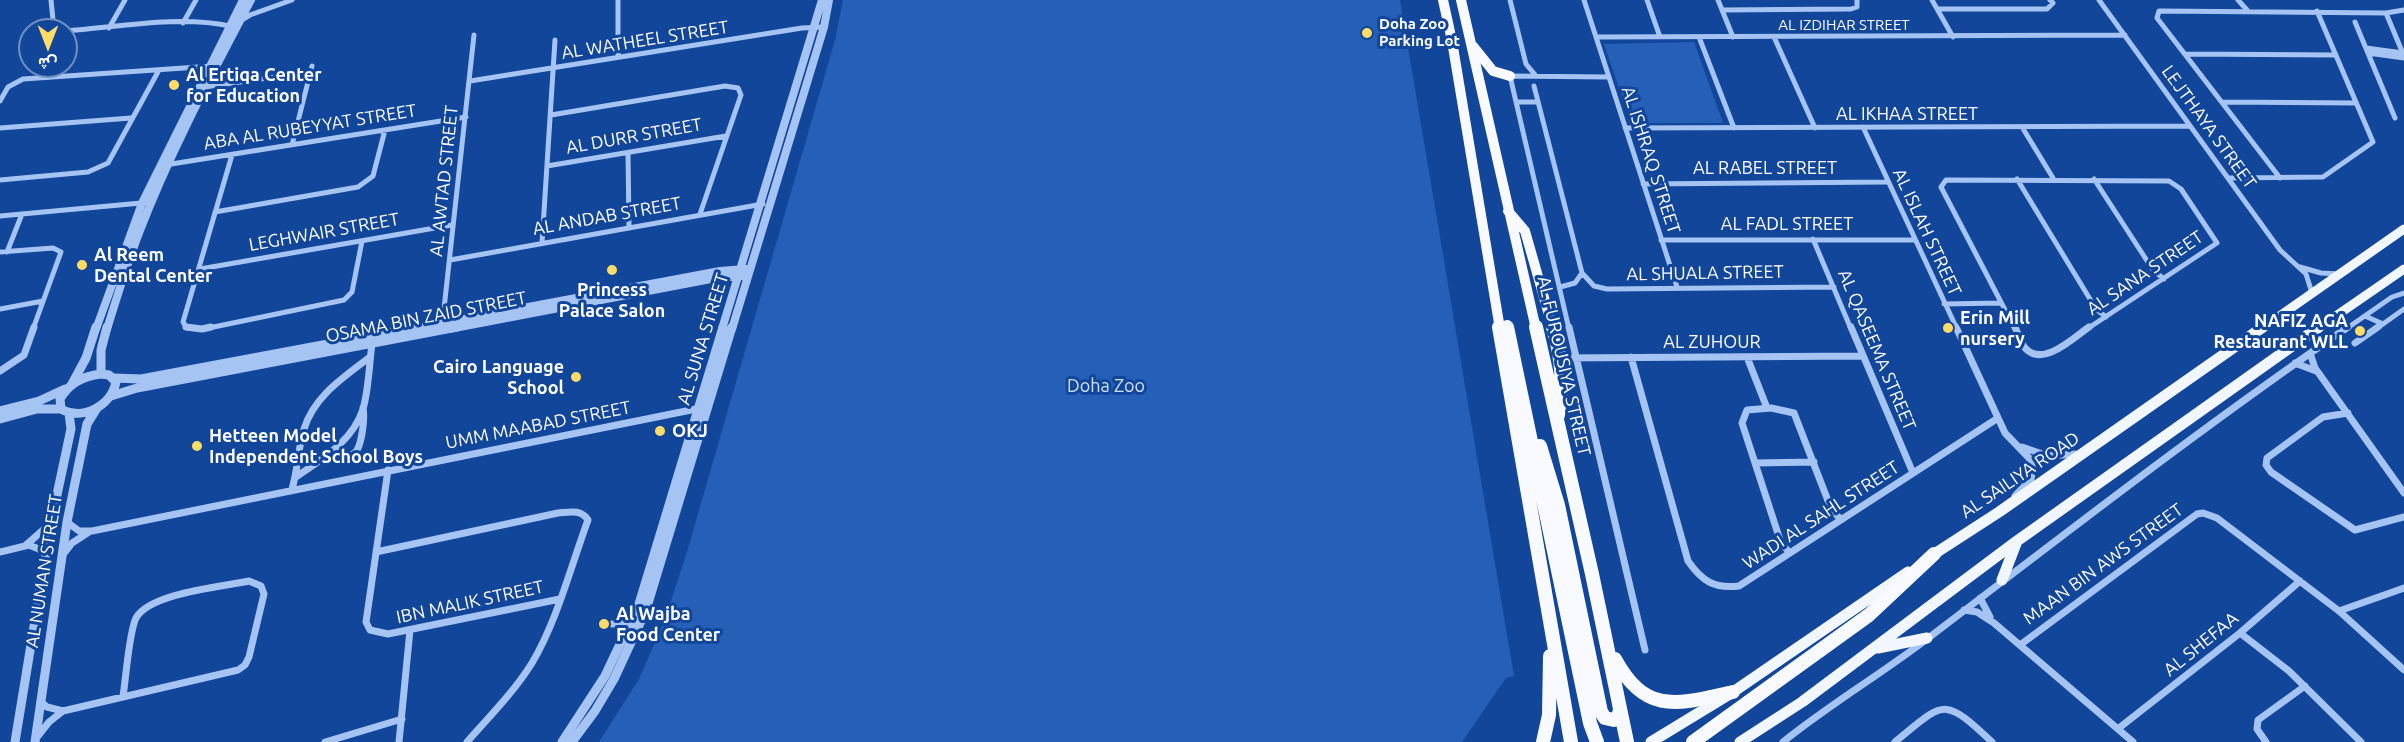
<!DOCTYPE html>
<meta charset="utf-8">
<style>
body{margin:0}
#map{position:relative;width:2404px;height:742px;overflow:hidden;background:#12469a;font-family:Ubuntu,Vazirmatn,sans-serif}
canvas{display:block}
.north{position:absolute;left:18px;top:18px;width:60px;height:60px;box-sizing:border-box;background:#12469a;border:2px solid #7190c2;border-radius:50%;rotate:180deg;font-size:16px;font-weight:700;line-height:24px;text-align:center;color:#fff}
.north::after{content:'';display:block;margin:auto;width:21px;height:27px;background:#ffdc68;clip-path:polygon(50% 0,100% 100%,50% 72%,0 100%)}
</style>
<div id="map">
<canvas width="2404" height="742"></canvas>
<div class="north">ش</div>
</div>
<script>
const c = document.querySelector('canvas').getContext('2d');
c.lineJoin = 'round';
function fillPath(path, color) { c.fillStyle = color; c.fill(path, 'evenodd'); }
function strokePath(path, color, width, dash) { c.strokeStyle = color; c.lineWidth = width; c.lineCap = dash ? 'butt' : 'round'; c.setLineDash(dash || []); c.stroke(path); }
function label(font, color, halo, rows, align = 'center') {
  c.font = font + ' Ubuntu,sans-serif'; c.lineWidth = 6; c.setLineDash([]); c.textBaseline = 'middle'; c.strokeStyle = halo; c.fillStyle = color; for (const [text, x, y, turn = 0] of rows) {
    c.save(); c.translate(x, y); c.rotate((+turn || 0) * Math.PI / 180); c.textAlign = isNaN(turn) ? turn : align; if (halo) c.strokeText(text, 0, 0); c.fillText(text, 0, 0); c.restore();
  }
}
fillPath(new Path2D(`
 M843,0H1400L1514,676L1506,678L1462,742H599L639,679L665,619L686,555L835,40Z
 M1694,42L1723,123H1631L1604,44Z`), '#255fb8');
strokePath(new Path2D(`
 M51,0L54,30
 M618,0V57
 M1510,0L1526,64L1536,76
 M1584,0L1677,287
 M1647,0L1660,37
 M1718,0L1733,37
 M1932,0L1953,37
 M2099,0L2280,250L2306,274L2312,293
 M2238,0L2247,10
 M1938,9H2047L2053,3L2050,0
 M1722,10L1851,9L1857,7V0
 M2386,13L2404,56
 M240,21L250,15L292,0
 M2355,22L2395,118
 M183,23L196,0
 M109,28L125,0
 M66,31C119,27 178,15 230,26
 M1596,37L2125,35
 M1699,37L1734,128
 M1774,37L1815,128
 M2366,48L2403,53
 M2368,53L2404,58
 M2185,54L2336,55
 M470,81L802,28L824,27
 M1534,86L1582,273L1594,286L1607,289L1834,287
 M204,87L311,72
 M0,101L8,87L23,79L213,66
 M1516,102H1538
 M2222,102L2356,103
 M551,115L725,86L738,88L741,95L700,214
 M1863,127L1957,329
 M2022,127L2053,178
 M0,128L131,118
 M1625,128L2190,126
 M292,145L312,66
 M628,153L629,227
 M165,165L466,117
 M547,166L726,136
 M2228,178L2323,177L2373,142L2317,11
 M2280,178L2157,18L2159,11L2386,13L2404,10
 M2017,179L2096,309L2106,317
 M2094,179L2153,270L2164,279
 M0,180L88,172L108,163L159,70
 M1643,184L1887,182
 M215,212L358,187L373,176L385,130
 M0,216L152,202
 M1813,239L1851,329
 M1661,240H1914
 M542,243L555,40
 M0,252L53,248L61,252L33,329
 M7,252L22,214
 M450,260L763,204
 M2300,267L2321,273L2339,274
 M200,269L452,225
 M1560,287L1575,283L1582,273
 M1944,304L2001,303
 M0,309L43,301
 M2365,316L2383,324
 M442,327L474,35
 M197,329L187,328L183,322L232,155
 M204,329L344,300L352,292L362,241
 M1569,329L1510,76L1608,77
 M2015,329L1941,187L1946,180L2169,181L2181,189L2217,243L2087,329
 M2346,329L2392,297L2404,293
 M2376,329L2404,309`), '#a5c4f4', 5);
strokePath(new Path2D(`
 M186,327L202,329L211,327
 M1569,327L1645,650
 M1851,327L1913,473
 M1956,327L2005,433L2029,458L2033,469L2031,479L2015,496
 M2015,327C2018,333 2021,344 2026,349C2044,367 2074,337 2089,327
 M2355,343L2378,327
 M2310,353L2315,368L2404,493
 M1631,357L1688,561C1702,581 1714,589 1739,586L1998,418
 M1747,357L1767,408
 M1562,358L1862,356
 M2295,363L2316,371
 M0,371L24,355L34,327
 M2348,413L2323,417L2267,458L2266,465L2271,472L2355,530L2404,517
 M2022,447L2048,456L2075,454
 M323,459C332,458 344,458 353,454C362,450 365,417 363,408
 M1755,463L1814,462
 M388,470L366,622L370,630L388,634L560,599
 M296,477C322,459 353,441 363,409C369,388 369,365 372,344
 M292,489C298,469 298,448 304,429C314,396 344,377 370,357
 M67,522L79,531H92L701,408
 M26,545L50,524
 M0,552L29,545L46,552
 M65,552L72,543L89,532
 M376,552L558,513C570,512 581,509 588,520C571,566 557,621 532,663C514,692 489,717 467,742
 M1790,553L1781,543L1742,423L1747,410L1771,408L1794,413L1832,511L1841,519
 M1980,598L1990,617
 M1964,610L1977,612L1994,623L2133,742
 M2339,611L2404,588
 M612,624H630
 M2240,633L2289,671L2361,742
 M2020,645L2197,514L2203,513L2217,518L2339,611L2404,670
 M41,702L47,707L63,711L238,670L245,665L249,657L264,594L261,586L249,581C221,587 150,593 136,618C129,632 126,678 123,696
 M2119,728L2240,633L2300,581
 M38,736L49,722L63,711
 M325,742L402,719
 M399,742L410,630
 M1783,742C1830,704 1883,673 1931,636C2069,531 2205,425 2348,327
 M1895,742C1945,701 1943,696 1992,742
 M2266,742L2257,729L2258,720L2305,686`), '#a5c4f4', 7);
strokePath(new Path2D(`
 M96,329L142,203L243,0
 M107,329C117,297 127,264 139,233C170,152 211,76 251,0
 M411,329L720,271L746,269
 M449,329L716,278L744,276
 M722,329L822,0
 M732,329L824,27L829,0`), '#a5c4f4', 8);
strokePath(new Path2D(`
 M101,374V350L107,327
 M101,374L109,375L116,382C111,406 83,421 61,409L60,399C69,383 83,376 101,374Z
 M114,378L141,379L419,327
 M72,384L86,358L96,327
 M111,396L137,388L457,327
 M0,411L39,401L65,389
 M0,419L37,409H61
 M15,742L51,523L71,429L69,413
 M35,742L67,522L87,424L97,408
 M562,742L605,676L639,604L723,327
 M572,742L595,711L614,679L646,610L732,327`), '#a5c4f4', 9);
strokePath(new Path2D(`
 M2261,329L2404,229
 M2317,329L2404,269`), '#f2f6ff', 9);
strokePath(new Path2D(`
 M1928,558L1999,512L2263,327
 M2002,580L2017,541
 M1878,648L1927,638
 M1651,742L1733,692L1908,572
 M1740,742L1802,702L2017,541L2319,327`), '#f2f6ff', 11);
strokePath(new Path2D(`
 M1443,0L1452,41L1500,329
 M1461,0L1536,329
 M1473,46L1493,71L1510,76
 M1508,211L1525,231L1553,329`), '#f8faff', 10);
strokePath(new Path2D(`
 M1499,327L1571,742
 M1507,327L1590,723L1597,742
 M1536,327L1592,574L1627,742
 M1553,327C1563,363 1563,378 1558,415
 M1540,446L1558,505L1601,712L1605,718L1614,720L1618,717L1620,710
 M1615,659C1646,716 1678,704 1733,692
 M1543,742L1549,715L1550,656
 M1693,742L1869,615L1934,554`), '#f8faff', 14);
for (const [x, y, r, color] of [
 [1367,33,6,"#ffdc68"],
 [174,85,6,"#ffdc68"],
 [82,265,6,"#ffdc68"],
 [612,270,6,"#ffdc68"],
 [1948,328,6,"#ffdc68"],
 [2360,331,6,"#ffdc68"],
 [576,377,6,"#ffdc68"],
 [660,431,6,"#ffdc68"],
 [197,446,6,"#ffdc68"],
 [604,624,6,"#ffdc68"]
]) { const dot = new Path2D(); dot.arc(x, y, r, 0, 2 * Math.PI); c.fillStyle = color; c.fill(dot); strokePath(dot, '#12469a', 2); }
label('bold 15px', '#fff', '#12469a', [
 ["Doha Zoo",1379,24],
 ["Parking Lot",1379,41]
], 'left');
label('15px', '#fff', '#12469a', [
 ["AL IZDIHAR STREET",1844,25]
]);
label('18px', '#fff', '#12469a', [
 ["AL WATHEEL STREET",645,40,-9],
 ["AL IKHAA STREET",1907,114],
 ["ABA AL RUBEYYAT STREET",310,127,-9],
 ["LEJTHAYA STREET",2209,127,54],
 ["AL DURR STREET",634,136,-10],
 ["AL ISHRAQ STREET",1651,160,72],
 ["AL RABEL STREET",1765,168],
 ["AL AWTAD STREET",444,181,-84],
 ["AL ANDAB STREET",607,216,-10],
 ["AL FADL STREET",1787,224],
 ["LEGHWAIR STREET",324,232,-10],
 ["AL ISLAH STREET",1927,232,65],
 ["AL SHUALA STREET",1705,273,-1],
 ["AL SANA STREET",2145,273,-34],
 ["OSAMA BIN ZAID STREET",426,317,-11],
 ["AL SUNA STREET",703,339,-73],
 ["AL ZUHOUR",1712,342],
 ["AL QASEEMA STREET",1877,350,67],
 ["AL FUROUSIYA STREET",1564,366,77],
 ["UMM MAABAD STREET",538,425,-11],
 ["AL SAILIYA ROAD",2020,475,-34],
 ["WADI AL SAHL STREET",1821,515,-33],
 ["MAAN BIN AWS STREET",2103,564,-36],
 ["AL NUMAN STREET",44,571,-81],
 ["IBN MALIK STREET",470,602,-12],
 ["AL SHEFAA",2201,644,-39]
]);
label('bold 18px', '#fff', '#12469a', [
 ["Al Ertiqa Center",186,75],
 ["for Education",186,96],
 ["Al Reem",94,255],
 ["Dental Center",94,276],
 ["Princess",612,290,"center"],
 ["Palace Salon",612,311,"center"],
 ["Erin Mill",1960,318],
 ["nursery",1960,339],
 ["NAFIZ AGA",2348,321,"right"],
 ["Restaurant WLL",2348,342,"right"],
 ["Cairo Language",564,367,"right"],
 ["School",564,388,"right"],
 ["OKJ",672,431],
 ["Hetteen Model",209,436],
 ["Independent School Boys",209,457],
 ["Al Wajba",616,614],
 ["Food Center",616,635]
], 'left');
label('18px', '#cde1fe', '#12469a', [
 ["Doha Zoo",1106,386]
]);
</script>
